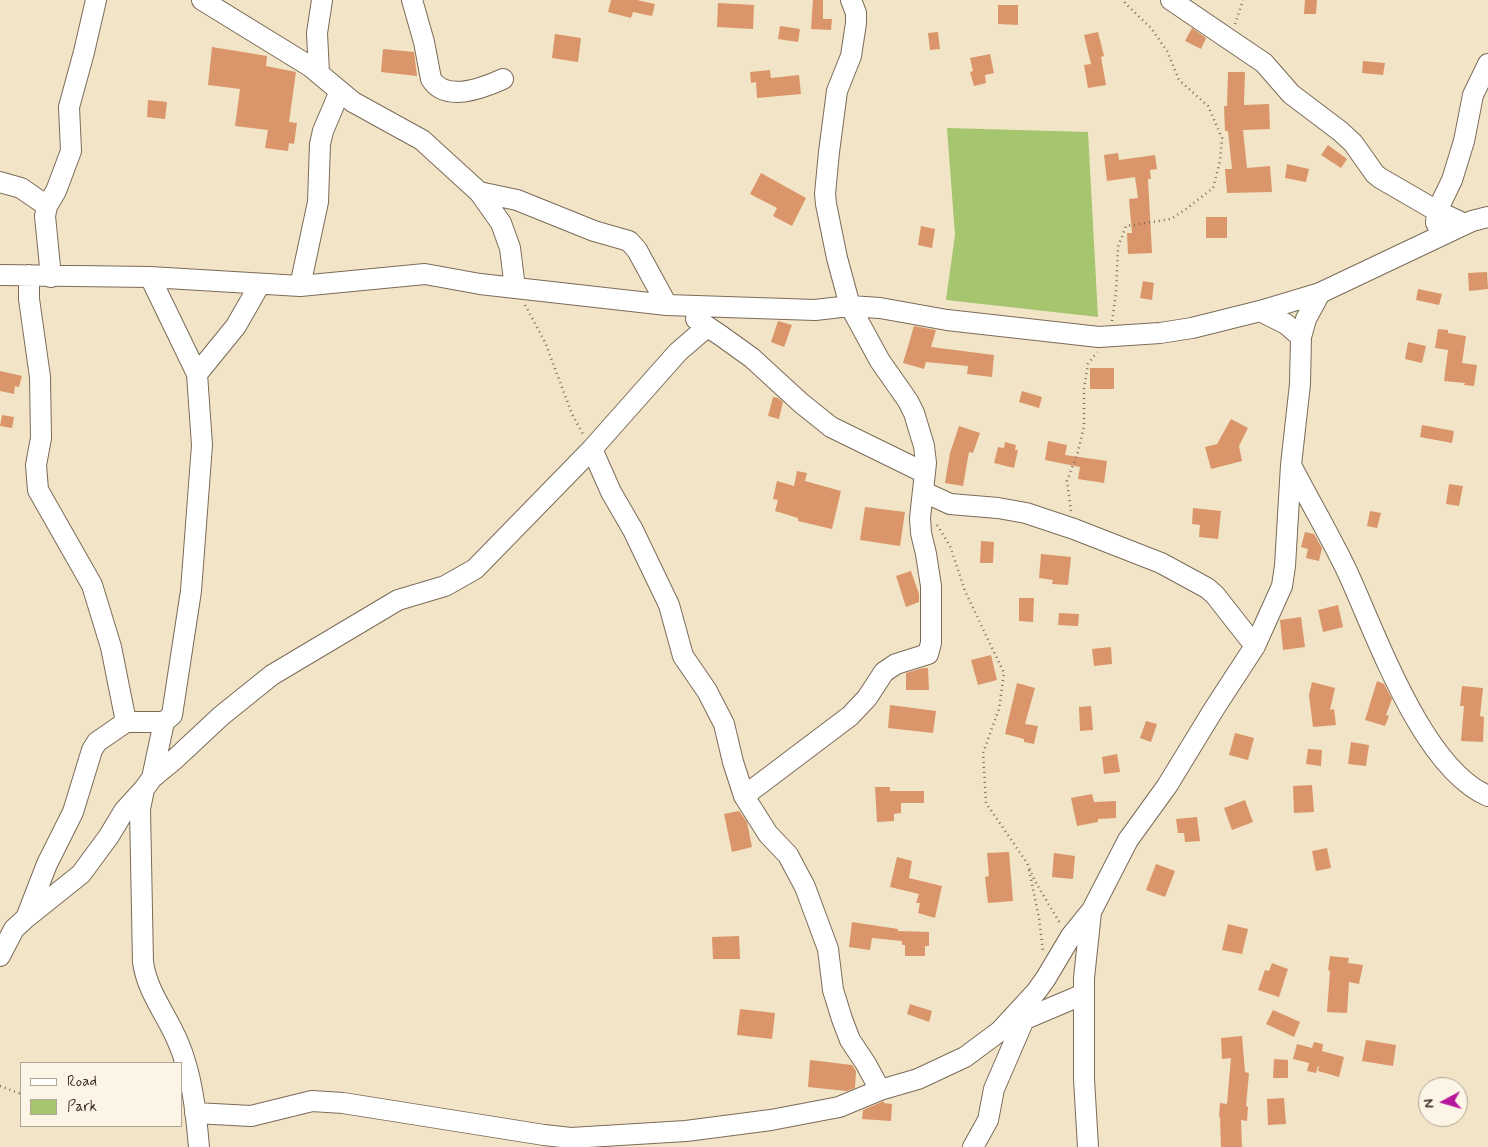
<!DOCTYPE html>
<style>
body{margin:0}
#map{position:relative;width:1488px;height:1147px;overflow:hidden;background:#f2e4c6;font-family:Mynerve,sans-serif}
canvas{display:block}
.legend{position:absolute;left:20px;top:1062px;width:162px;height:65px;box-sizing:border-box;background:#fcf5e5;border:1px solid #afa495;margin:0;padding:6px 9px;list-style:none;font-size:15px;color:#3b2a1e}
.legend li{display:flex;align-items:center;gap:10px;height:25px}
.legend b{width:25px;border:1px solid #afa495}
.north{position:absolute;left:1418px;top:1077px;width:50px;height:50px;box-sizing:border-box;background:#fcf5e5;border:1px solid #afa495;border-radius:50%;rotate:264deg;font-size:14px;font-weight:700;line-height:20px;text-align:center;color:#3b2a1e}
.north::after{content:'';display:block;margin:auto;width:18px;height:22px;background:#b5179e;clip-path:polygon(50% 0,100% 100%,50% 72%,0 100%)}
</style>
<div id="map">
<canvas width="1488" height="1147"></canvas>
<ul class="legend">
<li><b style="height:6px;background:#fff"></b>Road</li>
<li><b style="height:14px;background:#a5c66e"></b>Park</li>
</ul>
<div class="north">N</div>
</div>
<script>
const c = document.querySelector('canvas').getContext('2d');
c.lineJoin = 'round';
function fillPath(path, color) { c.fillStyle = color; c.fill(path, 'evenodd'); }
function strokePath(path, color, width, dash) { c.strokeStyle = color; c.lineWidth = width; c.lineCap = dash ? 'butt' : 'round'; c.setLineDash(dash || []); c.stroke(path); }
fillPath(new Path2D(`
 M947,128L1088,132L1098,317L946,300L955,235Z`), '#a5c66e');
fillPath(new Path2D(`
 M611,0H637L655,4L652,16L633,12L631,18L608,12Z
 M813,0H823V19H832L831,30L811,29Z
 M1305,0H1317L1316,14H1304Z
 M718,3L754,5L753,29L717,27Z
 M998,5H1018V25L998,24Z
 M780,26L800,29L798,42L778,39Z
 M1192,28L1206,38L1201,49L1185,41Z
 M938,32L940,49L930,50L928,33Z
 M1098,32L1104,56L1101,57L1106,85L1088,88L1084,65L1091,64L1084,35Z
 M555,34L581,38L578,62L552,58Z
 M212,47L267,56L266,66L296,72L289,122L297,123L294,144L289,143L288,151L265,148L268,130L235,126L240,89L208,85Z
 M383,49L414,52L417,76L381,72Z
 M990,54L994,73L985,75L986,83L974,86L970,72L973,71L970,58Z
 M1363,61L1385,63L1383,75L1362,73Z
 M770,70L771,78L799,75L801,94L757,98L756,82L751,83L750,72Z
 M1228,72H1245L1244,105L1269,104L1270,129L1243,130L1247,168L1270,166L1272,192L1227,193L1225,169H1232L1228,131H1225L1224,106H1227Z
 M148,100L167,102L165,119L147,117Z
 M1328,145L1347,159L1341,168L1321,155Z
 M1118,153L1119,160L1155,155L1157,169L1150,170L1151,179H1148L1152,253L1128,254L1127,233H1132L1129,199L1138,198L1135,177L1107,181L1104,155Z
 M1287,164L1309,169L1306,182L1285,178Z
 M761,173L806,198L792,226L773,216L777,208L750,194Z
 M1206,217H1227V238H1206Z
 M921,226L935,229L932,248L918,245Z
 M1487,272L1488,289L1469,291L1468,273Z
 M1143,281L1154,283L1152,300L1140,298Z
 M1418,289L1442,294L1439,305L1416,300Z
 M778,321L792,325L784,347L771,342Z
 M914,326L936,330L931,347L994,355L992,377L967,374L968,366L926,362L924,369L903,363Z
 M1438,329L1448,330V333L1466,336L1462,363L1477,365L1474,386L1464,385L1465,383L1444,381L1448,350L1435,348Z
 M1408,342L1426,346L1422,363L1405,359Z
 M1090,368H1114V389H1090Z
 M0,371L22,376L19,387L15,386L14,394L0,391Z
 M1022,391L1042,397L1039,408L1019,402Z
 M773,397L778,398L783,402L779,419L768,416Z
 M2,415L14,417L12,428L0,426Z
 M1231,419L1248,428L1239,446L1242,461L1211,469L1205,447L1217,444Z
 M1422,425L1454,431L1452,443L1420,437Z
 M959,426L980,433L973,453L969,452L963,486L945,483L950,453Z
 M1048,441L1067,445L1065,455L1107,461L1104,483L1078,479L1080,467L1045,460Z
 M1005,442L1016,445L1015,450H1018L1014,468L994,463L998,447L1004,448Z
 M797,471L807,473L805,481L841,491L832,529L798,521V518L775,511L778,500L773,499L777,481L794,486Z
 M1449,484L1463,486L1459,506L1446,504Z
 M865,507L905,512L900,546L860,540Z
 M1193,508L1221,511L1218,539L1199,537L1200,525L1192,524Z
 M1370,511L1381,513L1377,528L1367,526Z
 M1305,532L1314,534L1322,548L1319,561L1306,558L1308,549L1301,547Z
 M981,541L994,542L993,563H980Z
 M1041,554L1071,557L1068,585L1052,584L1053,580L1039,578Z
 M911,571L919,594V602L906,607L896,576Z
 M1019,598H1034L1033,622L1019,621Z
 M1338,605L1343,627L1323,632L1318,610Z
 M1059,613L1079,614L1078,626L1058,625Z
 M1301,617L1305,647L1283,650L1280,620Z
 M1111,647L1112,664L1094,666L1092,649Z
 M991,655L997,680L978,685L971,660Z
 M923,668H928L929,690H906V673Z
 M1377,681L1384,684L1392,699L1386,715L1389,716L1385,726L1365,720Z
 M1312,682L1335,688L1330,710L1334,709L1336,725L1313,727L1309,695Z
 M1017,683L1035,688L1025,724L1038,726L1034,744L1024,742V739L1005,734Z
 M1462,686L1483,688L1480,716L1484,717L1483,742L1461,741L1464,706H1460Z
 M890,705L936,711L933,733L888,728Z
 M1091,706L1093,730L1080,731L1079,707Z
 M1146,721L1157,724L1151,742L1140,738Z
 M1235,733L1254,738L1248,760L1229,755Z
 M1351,742L1369,745L1366,766L1348,764Z
 M1308,749L1322,750L1321,766L1306,764Z
 M1117,754L1120,772L1104,774L1102,757Z
 M1312,785L1314,812L1294,813L1293,786Z
 M875,787H890V791H924V803H901V813L894,814V821L877,822Z
 M1092,794L1094,802L1116,801V818L1098,819V822L1077,826L1071,798Z
 M1245,800L1253,822L1232,830L1224,808Z
 M739,811L747,822L752,847L732,852L724,814Z
 M1197,817L1200,841L1185,842L1184,833H1178L1176,819Z
 M1327,848L1331,868L1316,871L1312,851Z
 M1009,852L1013,901L988,903L985,877L989,876L987,853Z
 M1054,853L1075,856L1073,879L1052,877Z
 M897,857L912,861L909,878L942,886L935,918L918,913L920,903H916L919,894L890,887Z
 M1156,864L1175,871L1165,897L1146,890Z
 M852,922L898,929V931L929,932V946H925V956H905V945H902V941L872,938L870,950L849,947Z
 M1228,924L1248,929L1242,954L1222,950Z
 M739,936L740,959H713L712,937Z
 M1330,956L1349,958L1348,963L1363,965L1359,984L1349,982L1347,1013L1327,1012L1330,971L1328,970Z
 M1272,963L1288,969L1279,997L1258,990L1265,970L1269,971Z
 M910,1004L932,1011L929,1022L907,1014Z
 M740,1009L775,1013L772,1039L737,1035Z
 M1273,1010L1300,1022L1294,1037L1266,1024Z
 M1242,1036L1245,1072L1249,1073L1246,1106L1248,1107L1247,1121L1241,1120L1242,1147H1221L1220,1117H1219L1220,1103L1227,1104L1231,1058L1222,1059L1221,1038Z
 M1366,1040L1396,1045L1393,1066L1362,1061Z
 M1314,1042L1323,1044L1322,1051L1344,1057L1339,1077L1318,1071L1319,1066H1318L1316,1073L1307,1071L1309,1063L1293,1059L1297,1044L1312,1048Z
 M1274,1059L1288,1060V1078H1273Z
 M810,1060L852,1065L856,1071L855,1088L847,1091L808,1087Z
 M1284,1098L1286,1124L1268,1125L1267,1099Z
 M884,1101V1103L892,1104L891,1121L862,1119L863,1110Z`), '#da966a');
const minor = new Path2D(`
 M202,0L311,67L353,102L422,140L479,192L517,200L594,231L629,241L637,250L667,305
 M412,0L424,42L431,79C446,103 483,88 503,79
 M1171,0L1264,63L1291,94L1340,131L1353,143L1375,174L1380,178L1437,211L1465,224
 M319,73L317,33L322,0
 M0,182L21,188L47,206
 M479,192L501,223L510,248L515,288
 M1436,223L1437,211L1452,180L1464,141L1473,95L1488,64
 M0,275L150,277L300,286L425,274L480,284L667,305L815,310L850,306L880,308L947,320L1099,337L1160,333L1192,328L1260,311L1320,293L1472,221L1488,217
 M29,275V299L40,377L41,438L36,465L38,490L92,585L111,647L126,722
 M51,277L45,216L47,206L56,191L71,151L69,107L84,52L96,0
 M300,286L318,202L320,144L323,131L340,91
 M1260,311L1286,324L1301,337
 M696,319L720,335L752,358L801,403L831,427L925,473
 M197,374L236,326L260,284
 M592,449L611,492L633,530L669,605L683,656L707,691L724,724L733,762L744,796L768,834L788,855L805,887L828,949L833,990L842,1019L850,1040L866,1064L880,1090
 M1291,465C1309,500 1329,534 1346,569C1376,633 1421,767 1488,796
 M924,492L950,504L998,508L1026,513L1074,529L1161,563L1207,588L1215,595L1255,646
 M152,778L164,722
 M744,796L850,716L867,698L884,672L896,664L928,654L931,643V586L926,554L921,533L920,518L926,463L924,446L914,413L908,401L880,361L850,306L837,258L826,204L825,194L829,152L837,91L851,56L856,23V13L851,0
 M26,918L81,874L109,836L124,811L144,789
 M0,956L14,929L26,918L47,864L73,812L92,750L97,742L126,722H164L172,715L191,591L202,445L197,374L150,277
 M1018,1022L1084,994
 M195,1113L251,1116L312,1101L343,1103L544,1135L571,1138L686,1131L771,1120L839,1107L880,1090L918,1079L965,1057L1000,1031L1036,992L1046,978L1071,936L1092,910L1128,840L1167,786L1214,709L1255,646L1282,586L1285,566L1291,465L1300,384L1301,337L1306,319L1320,293
 M199,1147C196,1112 192,1074 178,1042C167,1015 147,992 143,962L140,809L144,789L152,778L175,759L221,716L272,675L398,600L445,586L475,569L592,449L678,352L707,327
 M973,1147L988,1120L994,1089L1029,1008
 M1088,1147L1084,1079V978L1091,912`);
strokePath(minor, '#7b6b59', 22);
strokePath(new Path2D(`
 M1235,24L1243,0
 M525,305L545,342L572,414L584,436
 M1112,321L1116,293L1118,247L1126,226L1171,219L1186,209L1213,188L1220,161L1222,138L1208,106L1179,80L1167,51L1151,28L1125,3L1124,0
 M1071,511L1067,481L1078,452L1084,426V389L1088,364L1097,352
 M937,525L950,546L965,591L1004,673L999,709L983,753L986,803L1027,863L1035,881L1061,925
 M1029,870L1039,918L1043,951
 M0,1086L21,1094`), '#7b6b59', 2.5, [1, 4]);
strokePath(minor, '#fff', 20);
</script>
